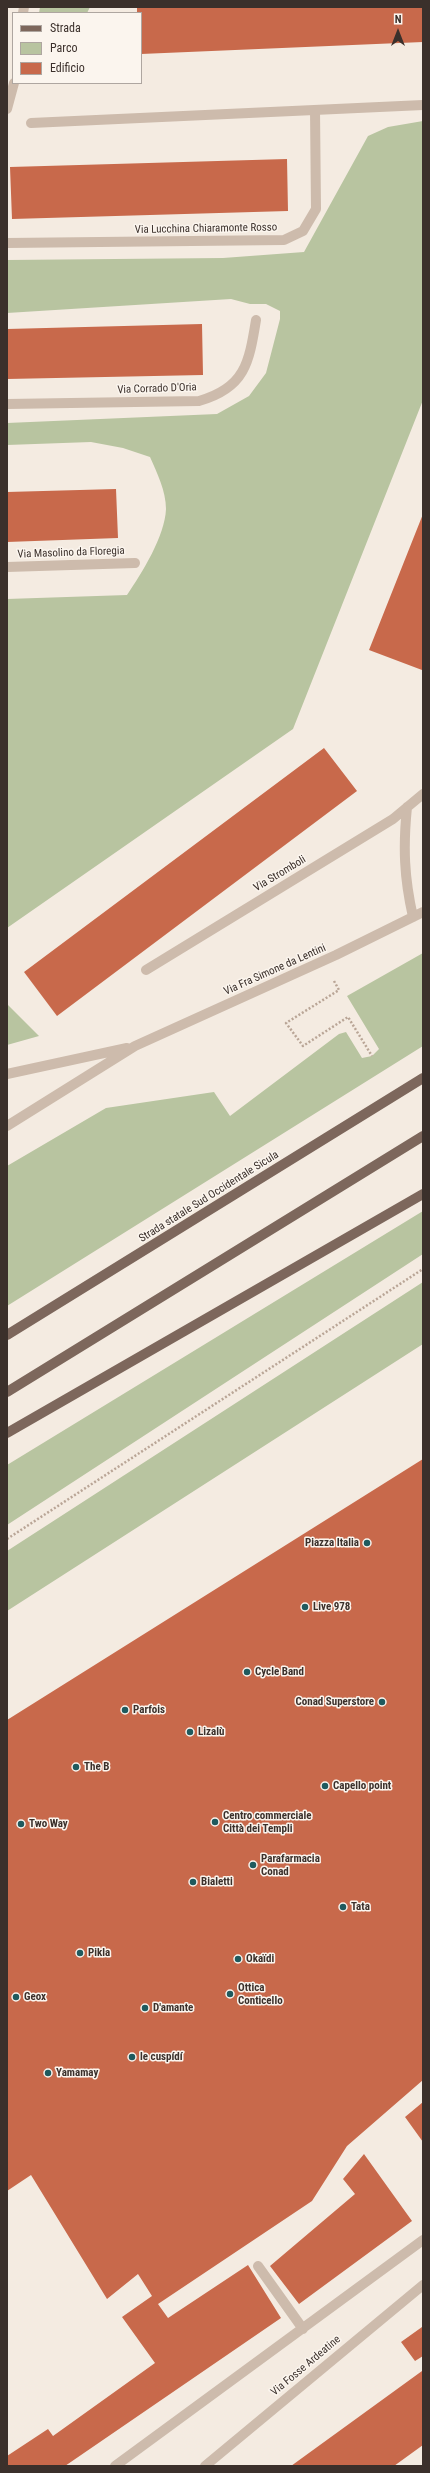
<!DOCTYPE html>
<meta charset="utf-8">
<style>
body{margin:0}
#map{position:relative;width:430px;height:2473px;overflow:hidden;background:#f4ebe1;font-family:"Roboto Condensed",sans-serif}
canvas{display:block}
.frame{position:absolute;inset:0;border:8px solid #3b302b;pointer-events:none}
.legend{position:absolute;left:12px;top:12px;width:130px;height:72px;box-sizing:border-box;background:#fbf5ee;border:1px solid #aea6a0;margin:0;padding:5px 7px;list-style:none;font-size:12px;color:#3b302b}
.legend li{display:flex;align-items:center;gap:8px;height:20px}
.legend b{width:20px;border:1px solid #aea6a0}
.north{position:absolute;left:378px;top:12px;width:40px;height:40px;-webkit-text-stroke:3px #fbf5ee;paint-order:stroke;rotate:0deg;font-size:11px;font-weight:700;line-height:16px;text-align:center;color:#3b302b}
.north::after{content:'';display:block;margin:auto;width:14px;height:18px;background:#3b302b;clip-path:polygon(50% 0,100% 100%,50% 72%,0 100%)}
</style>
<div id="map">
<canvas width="430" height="2473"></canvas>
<div class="frame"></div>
<ul class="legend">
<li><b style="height:5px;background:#7d675c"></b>Strada</li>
<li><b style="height:11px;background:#b8c4a0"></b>Parco</li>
<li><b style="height:11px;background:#c8694b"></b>Edificio</li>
</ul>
<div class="north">N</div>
</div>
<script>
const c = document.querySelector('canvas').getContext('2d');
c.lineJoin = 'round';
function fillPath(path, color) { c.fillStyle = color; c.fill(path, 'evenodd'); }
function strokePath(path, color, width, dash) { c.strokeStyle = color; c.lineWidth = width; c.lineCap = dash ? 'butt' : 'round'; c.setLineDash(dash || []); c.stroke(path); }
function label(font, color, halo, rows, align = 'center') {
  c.font = font + ' "Roboto Condensed",sans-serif'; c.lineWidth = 3; c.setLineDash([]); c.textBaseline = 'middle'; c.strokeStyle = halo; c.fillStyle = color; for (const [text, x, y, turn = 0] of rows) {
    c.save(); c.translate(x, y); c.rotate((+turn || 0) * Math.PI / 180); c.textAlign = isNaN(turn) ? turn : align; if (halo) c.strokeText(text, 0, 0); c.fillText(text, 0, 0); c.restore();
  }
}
fillPath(new Path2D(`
 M40,7H90L87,13H39Z
 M423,121V400L293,729L7,928V599L127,595C142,573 165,536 166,509C166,491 157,473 150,457L123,448L91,442L7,445V423L217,414L249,396L266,373L280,319V311L266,304H250L231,299L7,313V260L223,258L304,252L368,136L388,127Z
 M423,953V1046L7,1306V1166L106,1108L214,1092L230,1116L339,1034L346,1032L362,1058L372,1056L379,1049L347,996Z
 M7,1004L39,1036L7,1045Z
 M423,1211V1254L7,1525V1465Z
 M423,1282V1344L7,1611V1551Z`), '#b8c4a0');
fillPath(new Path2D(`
 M137,7H423V42L141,54V13H137Z
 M287,159L288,211L12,219L10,167Z
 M202,324L203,375L7,379V329Z
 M116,489L118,538L7,542V492Z
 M423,514V668L422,670L369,650Z
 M324,748L357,791L57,1016L24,972Z
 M423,1459V2080L347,2146L312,2201L158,2304L168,2318L248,2265L281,2318L65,2466H7V2456L48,2429L53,2436L155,2363L122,2317L152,2296L138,2274L107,2299L31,2175L7,2191V1720Z
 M423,2102V2142L405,2117Z
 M364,2154L412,2221L299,2304L270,2266L355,2194L343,2179Z
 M422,2327L423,2356L415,2361L401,2342Z
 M422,2371L423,2445L394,2466H291Z`), '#c8694b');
strokePath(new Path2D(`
 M334,981L339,990L286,1023L303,1046L348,1017L372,1056
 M7,1539L423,1269`), '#b9a596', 2.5, [2, 2]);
strokePath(new Path2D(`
 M23,13L24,7
 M7,109L14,83
 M31,123L423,105
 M7,243L284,240L303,231L316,209L315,110
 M7,404L199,401C245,388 249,363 256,320
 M7,567L135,563
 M407,807C403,847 404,877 413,917
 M146,970L393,819L423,794
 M7,1074L127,1048
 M7,1126L135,1046L336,955L423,912
 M258,2266L303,2329
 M115,2466L423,2240
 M205,2466L423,2285`), '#cdbbac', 10);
strokePath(new Path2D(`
 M7,1335L423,1078
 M7,1392L423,1136
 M7,1433L423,1194`), '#7d675c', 10);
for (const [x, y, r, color] of [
 [367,1543,4,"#1f5a5e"],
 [305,1607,4,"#1f5a5e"],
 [247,1672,4,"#1f5a5e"],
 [382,1702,4,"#1f5a5e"],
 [125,1710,4,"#1f5a5e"],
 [190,1732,4,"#1f5a5e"],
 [76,1767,4,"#1f5a5e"],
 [325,1786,4,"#1f5a5e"],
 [215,1822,4,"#1f5a5e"],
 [21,1824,4,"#1f5a5e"],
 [253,1865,4,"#1f5a5e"],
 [193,1882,4,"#1f5a5e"],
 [343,1907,4,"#1f5a5e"],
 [80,1953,4,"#1f5a5e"],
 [238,1959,4,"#1f5a5e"],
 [230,1994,4,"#1f5a5e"],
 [16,1997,4,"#1f5a5e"],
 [145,2008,4,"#1f5a5e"],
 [132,2057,4,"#1f5a5e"],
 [48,2073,4,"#1f5a5e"]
]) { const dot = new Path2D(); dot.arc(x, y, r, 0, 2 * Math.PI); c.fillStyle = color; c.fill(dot); strokePath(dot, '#fbf5ee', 1.5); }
label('11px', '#3b302b', '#fbf5ee', [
 ["Via Lucchina Chiaramonte Rosso",206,229,-1],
 ["Via Corrado D'Oria",157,389,-2],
 ["Via Masolino da Floregia",71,553,-2],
 ["Via Stromboli",280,874,-31],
 ["Via Fra Simone da Lentini",275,970,-24],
 ["Strada statale Sud Occidentale Sicula",209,1197,-32],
 ["Via Fosse Ardeatine",306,2366,-40]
]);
label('bold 11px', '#3b302b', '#fbf5ee', [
 ["Piazza Italia",359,1543,"right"],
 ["Live 978",313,1607],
 ["Cycle Band",255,1672],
 ["Conad Superstore",374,1702,"right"],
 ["Parfois",133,1710],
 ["Lizalù",198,1732],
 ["The B",84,1767],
 ["Capello point",333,1786],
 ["Centro commerciale",223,1816],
 ["Città dei Templi",223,1829],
 ["Two Way",29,1824],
 ["Parafarmacia",261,1859],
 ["Conad",261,1872],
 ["Bialetti",201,1882],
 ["Tata",351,1907],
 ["Pikla",88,1953],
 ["Okaïdi",246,1959],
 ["Ottica",238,1988],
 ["Conticello",238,2001],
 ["Geox",24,1997],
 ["D'amante",153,2008],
 ["le cuspídí",140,2057],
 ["Yamamay",56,2073]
], 'left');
</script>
